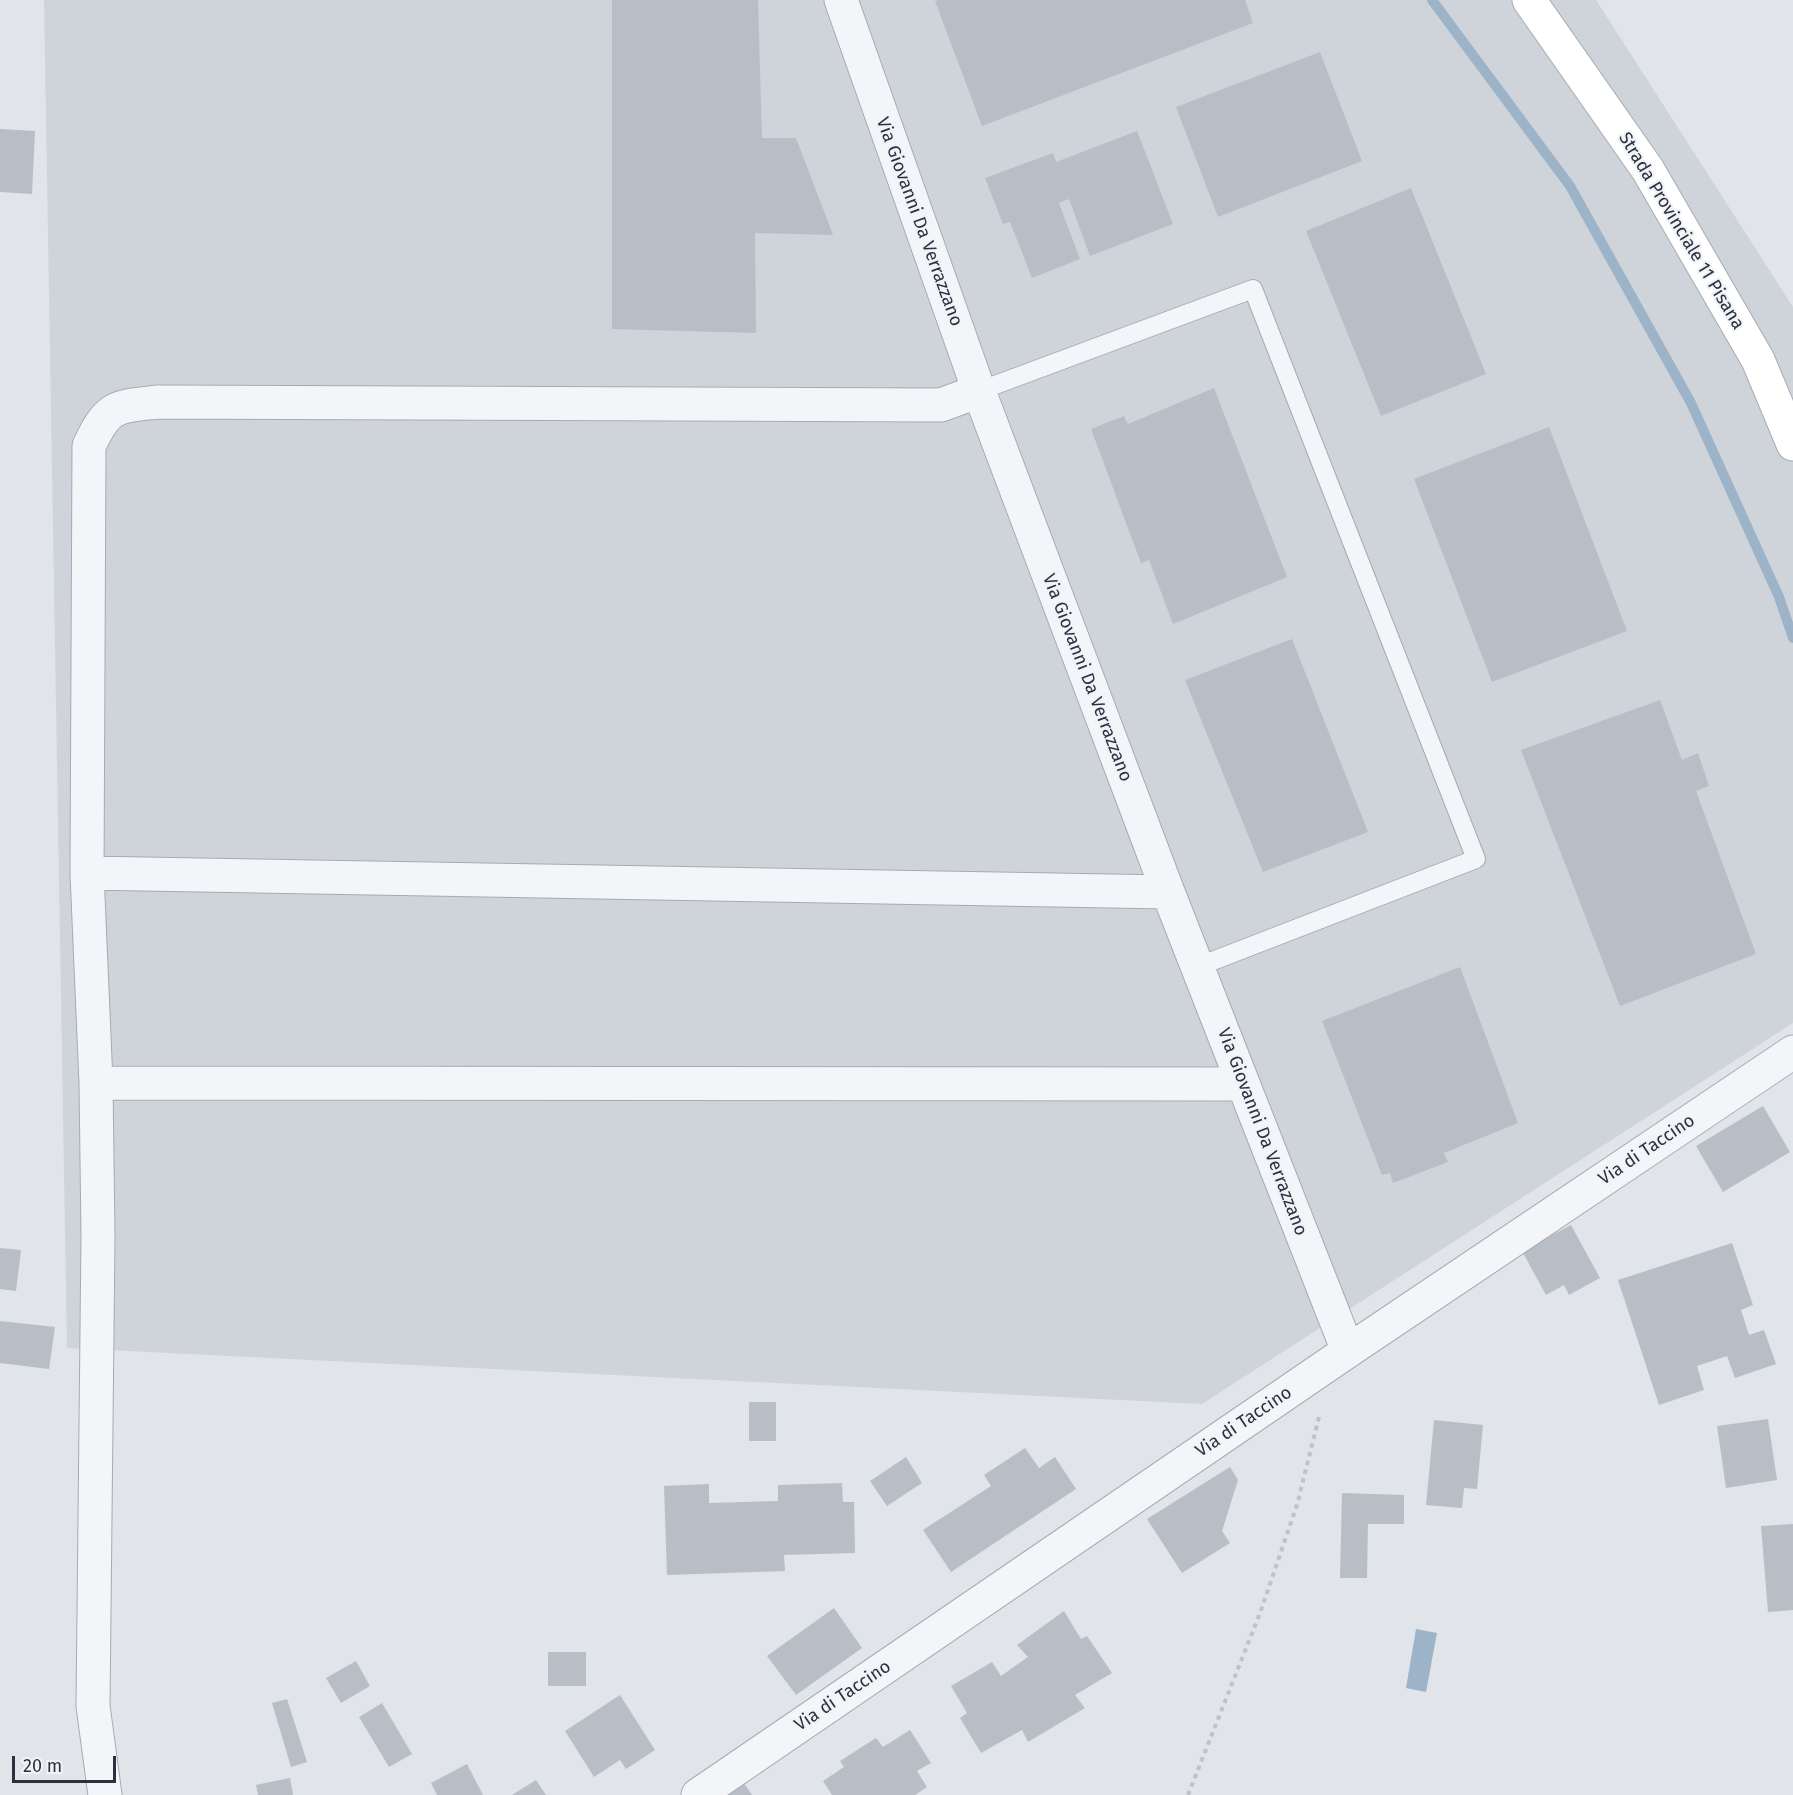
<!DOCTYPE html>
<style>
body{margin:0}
#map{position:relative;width:1793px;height:1795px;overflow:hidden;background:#e1e4e9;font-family:"Fira Sans",sans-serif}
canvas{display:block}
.scale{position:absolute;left:12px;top:1756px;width:104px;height:27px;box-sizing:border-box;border:3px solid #2a3240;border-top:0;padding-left:8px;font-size:18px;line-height:21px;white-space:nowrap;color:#2a3240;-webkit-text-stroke:4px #f1f3f7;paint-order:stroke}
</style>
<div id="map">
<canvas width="1793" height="1795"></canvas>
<div class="scale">20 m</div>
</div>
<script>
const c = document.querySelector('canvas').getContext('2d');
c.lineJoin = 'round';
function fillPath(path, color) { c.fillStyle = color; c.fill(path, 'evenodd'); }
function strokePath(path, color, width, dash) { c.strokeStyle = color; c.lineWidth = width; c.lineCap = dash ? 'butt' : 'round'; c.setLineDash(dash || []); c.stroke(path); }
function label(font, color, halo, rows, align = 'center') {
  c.font = font + ' "Fira Sans",sans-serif'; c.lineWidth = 4.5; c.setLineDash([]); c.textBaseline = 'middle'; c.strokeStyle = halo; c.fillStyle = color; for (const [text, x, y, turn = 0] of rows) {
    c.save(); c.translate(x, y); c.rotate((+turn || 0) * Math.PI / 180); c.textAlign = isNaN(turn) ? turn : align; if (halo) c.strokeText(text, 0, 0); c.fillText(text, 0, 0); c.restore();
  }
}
fillPath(new Path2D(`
 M44,0H1596L1793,307V1023L1202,1404L67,1348Z`), '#cfd4db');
fillPath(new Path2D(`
 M1416,1629L1437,1633L1426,1692L1406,1688Z`), '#9db3c8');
strokePath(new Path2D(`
 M1432,0L1570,186L1691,403L1779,597L1793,638`), '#9db3c8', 10);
fillPath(new Path2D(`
 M612,0H758L762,138H796L833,235L755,233L756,333L612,329Z
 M939,0H1245L1253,23L982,126L935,1Z
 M1320,52L1362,161L1218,217L1176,107Z
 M0,129L35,131L32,194L0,192Z
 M1137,131L1173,224L1090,256L1069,199L1059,203L1080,259L1032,278L1010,222L1003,224L985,178L1053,153L1056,162Z
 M1411,188L1486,374L1381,416L1306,231Z
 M1214,388L1287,577L1173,624L1149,560L1141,563L1091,429L1124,416L1128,424Z
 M1549,427L1627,631L1492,682L1414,479Z
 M1292,639L1368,832L1263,872L1185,680Z
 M1660,700L1682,760L1698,753L1709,786L1696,791L1756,954L1620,1006L1521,750Z
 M1460,967L1518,1123L1444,1153L1448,1162L1393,1183L1390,1173L1382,1175L1322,1021Z
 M1763,1106L1790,1152L1723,1192L1696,1146Z
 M1571,1225L1600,1278L1569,1295L1564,1285L1546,1295L1522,1251Z
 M1732,1243L1753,1305L1741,1310L1749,1335L1764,1330L1776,1364L1735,1378L1727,1356L1697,1366L1704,1390L1659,1405L1618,1280Z
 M0,1248L21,1250L16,1291L0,1289Z
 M0,1321L55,1327L49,1369L0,1363Z
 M749,1402H776V1441H749Z
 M1768,1419L1777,1480L1726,1488L1717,1426Z
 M1434,1420L1483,1425L1477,1489L1464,1488L1462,1508L1426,1505Z
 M1025,1448L1039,1468L1055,1457L1076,1489L951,1572L923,1530L991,1486L984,1475Z
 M906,1457L922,1483L887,1506L870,1481Z
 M1230,1467L1238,1480L1222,1531L1230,1543L1182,1573L1147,1519Z
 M842,1483L843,1502H854L855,1553L784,1555L785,1571L667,1575L664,1486L709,1484V1503L778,1501V1485Z
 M1342,1493L1404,1495V1524H1368L1367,1578H1340Z
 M1793,1524V1610L1768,1612L1761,1526Z
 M834,1608L862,1648L796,1695L767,1656Z
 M1064,1611L1081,1639L1087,1636L1112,1673L1075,1695L1085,1708L1028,1742L1022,1730L981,1753L960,1718L967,1713L951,1686L992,1662L1001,1676L1028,1657L1017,1645Z
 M548,1652H586V1686H548Z
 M356,1661L370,1686L341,1703L326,1678Z
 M620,1695L655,1750L626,1769L620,1760L594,1777L565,1731Z
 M287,1699L307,1762L291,1767L272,1703Z
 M382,1703L412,1754L389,1767L359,1717Z
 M910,1730L931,1763L917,1771L927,1787L915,1795H832L823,1781L844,1767L840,1761L876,1738L883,1747Z
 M467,1764L483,1795H437L431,1783Z
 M290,1778L293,1795H258L256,1785Z
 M741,1779L752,1795H719Z
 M536,1780L546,1795H512Z`), '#b8bec6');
const service = new Path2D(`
 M979,391L1253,289L1476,859L1197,967`);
const minor = new Path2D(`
 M841,0L979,391L1168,892L1348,1351
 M87,873L1168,892
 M96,1083L1243,1084
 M105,1795L93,1706L98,1236L96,1083L87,873L89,446C108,405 115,407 158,402L941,405L979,391
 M698,1795L1348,1351L1793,1052`);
const secondary = new Path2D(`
 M1529,0L1648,170L1758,360L1793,444`);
strokePath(service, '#a6abb3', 20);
strokePath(minor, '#a6abb3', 35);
strokePath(secondary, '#a6abb3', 35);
strokePath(new Path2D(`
 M1188,1795L1260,1613L1297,1505L1320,1413`), '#bfc2c8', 4, [4.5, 4.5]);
strokePath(service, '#f4f5f8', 18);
strokePath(minor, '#f4f5f8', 33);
strokePath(secondary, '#fff', 33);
label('18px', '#2a3240', '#f1f3f7', [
 ["Via Giovanni Da Verrazzano",919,222,70],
 ["Strada Provinciale 11 Pisana",1681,231,59],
 ["Via Giovanni Da Verrazzano",1087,678,69],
 ["Via Giovanni Da Verrazzano",1262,1132,69],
 ["Via di Taccino",1647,1150,-34],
 ["Via di Taccino",1244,1422,-34],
 ["Via di Taccino",843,1696,-34]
]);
</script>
